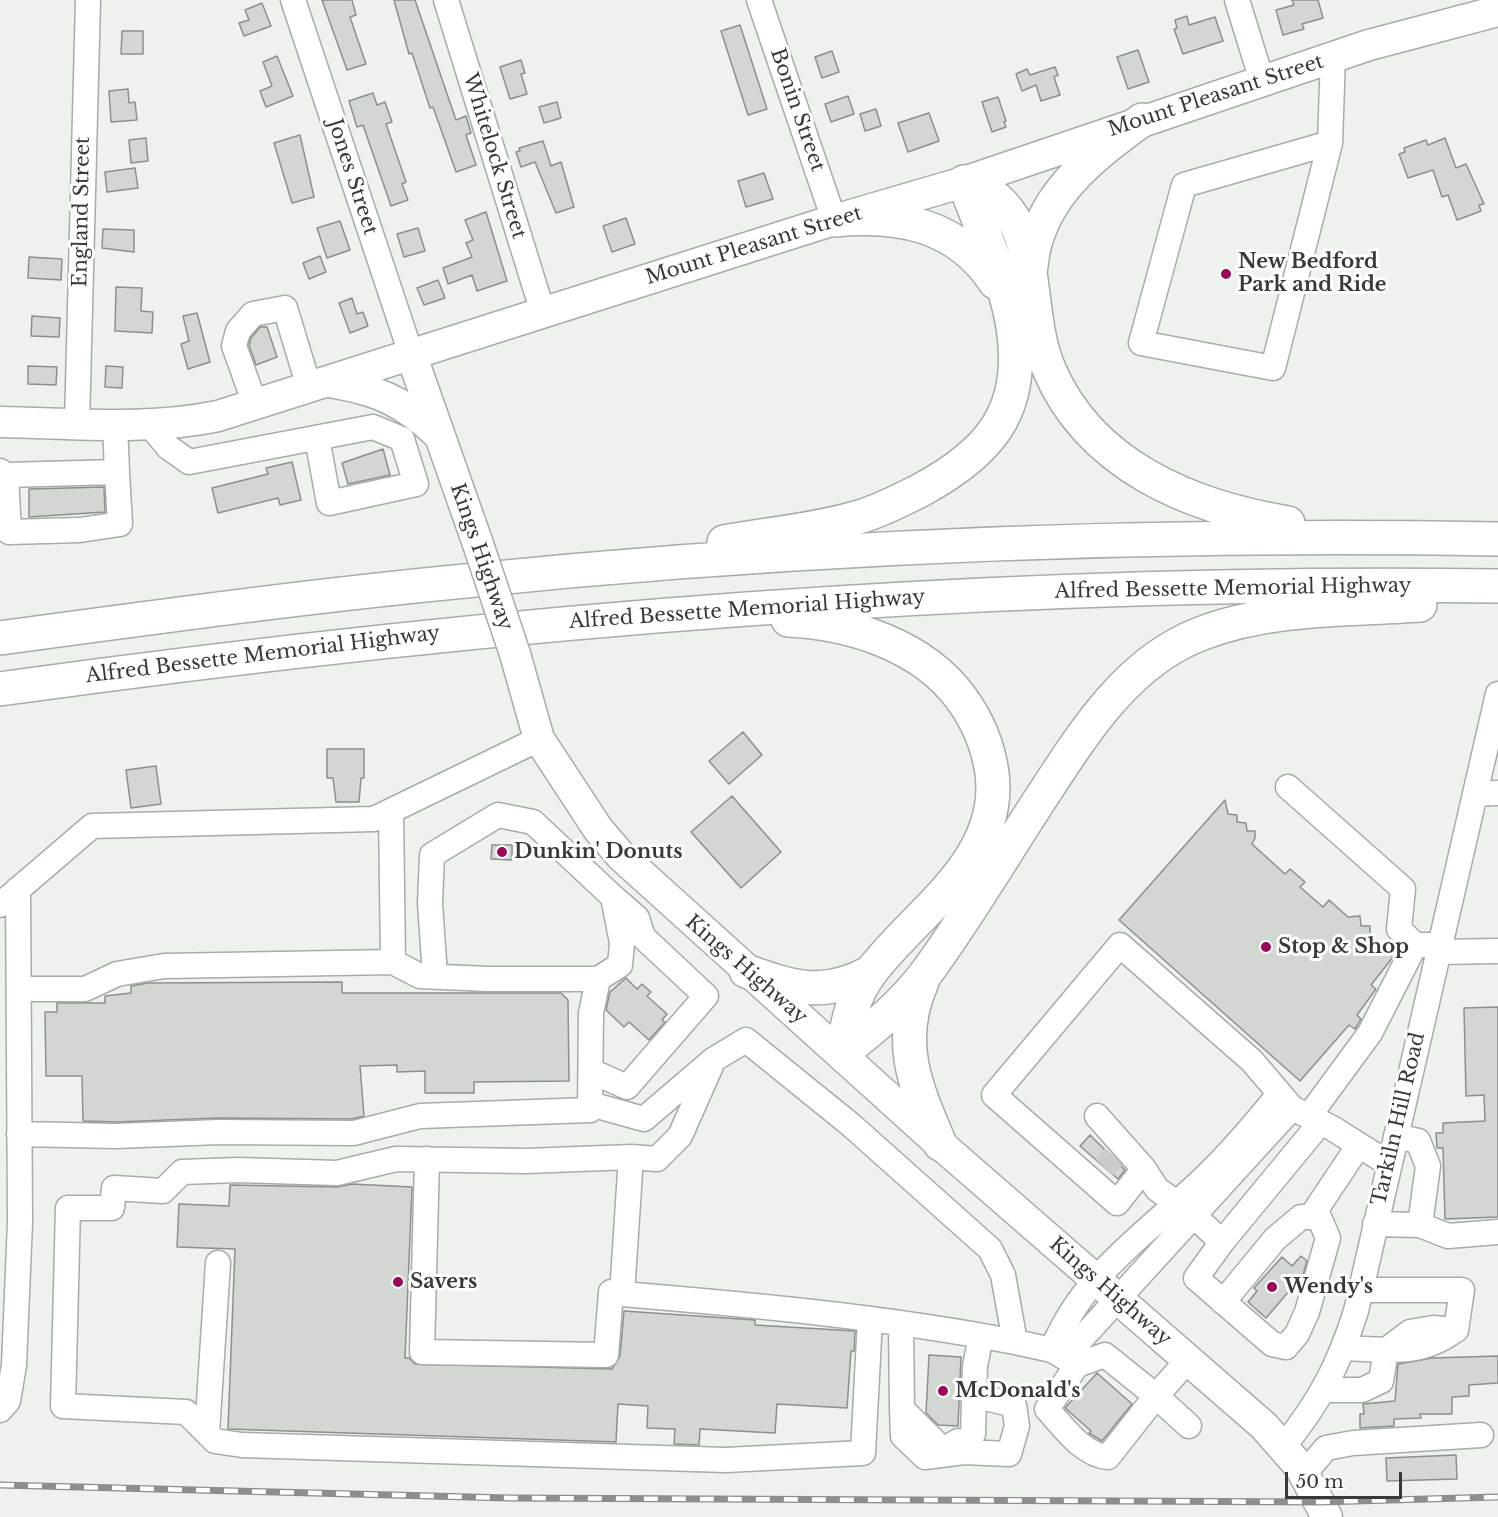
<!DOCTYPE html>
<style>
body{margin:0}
#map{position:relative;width:1498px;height:1517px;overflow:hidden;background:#edf2ed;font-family:"Libre Baskerville",serif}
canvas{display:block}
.scale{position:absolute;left:1285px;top:1472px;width:117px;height:27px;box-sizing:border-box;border:3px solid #383a38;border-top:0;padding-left:8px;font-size:18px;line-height:21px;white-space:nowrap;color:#383a38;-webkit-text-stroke:4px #fff;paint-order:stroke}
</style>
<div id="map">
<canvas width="1498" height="1517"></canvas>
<div class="scale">50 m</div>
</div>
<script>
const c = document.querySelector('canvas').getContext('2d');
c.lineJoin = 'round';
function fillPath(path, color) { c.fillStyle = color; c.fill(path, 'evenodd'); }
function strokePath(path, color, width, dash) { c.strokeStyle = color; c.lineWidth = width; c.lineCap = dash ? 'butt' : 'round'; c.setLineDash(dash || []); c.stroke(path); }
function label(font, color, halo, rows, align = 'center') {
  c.font = font + ' "Libre Baskerville",serif'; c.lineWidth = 6; c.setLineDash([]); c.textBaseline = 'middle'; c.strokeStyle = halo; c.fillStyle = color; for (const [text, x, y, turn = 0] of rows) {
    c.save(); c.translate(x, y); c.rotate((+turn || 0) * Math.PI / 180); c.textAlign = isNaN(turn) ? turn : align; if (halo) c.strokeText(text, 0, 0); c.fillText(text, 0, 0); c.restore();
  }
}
const building = new Path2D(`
 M322,0H352L356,15L350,17L366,64L347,70Z
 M394,0H415L456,120L466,116L471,133L466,135L476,165L456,172L433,107L430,108L412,53L409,54Z
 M1292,0H1318L1323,18L1302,24L1304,29L1283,35L1276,10L1294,5Z
 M262,3L271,26L244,36L239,23L249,20L245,10Z
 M1187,16L1189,25L1215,17L1223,41L1183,54L1174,29L1177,28L1175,20Z
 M740,25L767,109L748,115L721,31Z
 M122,31H143V54H121Z
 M1138,50L1149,82L1128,89L1117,57Z
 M832,51L839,72L822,78L815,57Z
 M277,56L293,96L266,107L260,91L272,86L263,62Z
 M521,60L525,73L521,74L527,94L510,99L500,67Z
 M1055,67L1058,75L1054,77L1060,95L1041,101L1036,85L1022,91L1016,74L1027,69L1030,75Z
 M128,89L129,103L135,102L137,120L111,122L109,91Z
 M373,93L377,105L385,102L392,122L386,124L406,182L402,184L408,200L391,206L363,125L357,127L349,101Z
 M848,96L854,114L831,122L825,104Z
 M998,97L1006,121L1004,122L1006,127L992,132L982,102Z
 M557,102L561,118L544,123L539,107Z
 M876,109L881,126L865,131L860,114Z
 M929,113L939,141L908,152L898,123Z
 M300,135L314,197L292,203L274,143Z
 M146,138L148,161L131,163L129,140Z
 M1445,138L1456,168L1466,164L1484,204L1479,205L1481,211L1457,220L1448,195L1442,197L1433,170L1408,178L1399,154L1405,152L1404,148L1426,140L1428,145Z
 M543,141L551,166L561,162L574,207L556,213L535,162L521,167L516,152L520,151L519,148Z
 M135,168L138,188L107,192L105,172Z
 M764,173L773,199L746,207L738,181Z
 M486,212L507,281L477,291L472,275L448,284L443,268L472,257L466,243L473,240L465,220Z
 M626,218L635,244L612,252L603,226Z
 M340,221L350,250L327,258L317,228Z
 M418,228L425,251L404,257L397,234Z
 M103,229L134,230V252L102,248Z
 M320,256L326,272L309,279L303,263Z
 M29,257L62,259L61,280L28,278Z
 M438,280L445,298L424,305L417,288Z
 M116,287L142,288L141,311L153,312L152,333L115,331Z
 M352,298L357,314L363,312L368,326L350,333L339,303Z
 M197,313L210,362L188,369L181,344L189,341L183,316Z
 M32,316L60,318L59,337L31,336Z
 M260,327H267L277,357L256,365L249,345L251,338Z
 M28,366L57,367L56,385L28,384Z
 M106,366L123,367L122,388L105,387Z
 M383,449L390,475L348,484L342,463Z
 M292,462L301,500L280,505L278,498L218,513L212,488L268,474L266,468Z
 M104,487L105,512L29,517V489Z
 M743,732L762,755L729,784L709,761Z
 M327,749H364V778H361L359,802H336L333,778H327Z
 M156,766L161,804L131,808L126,770Z
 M732,796L781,852L741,888L691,832Z
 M1225,800L1228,814L1237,815V822L1246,823L1247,831H1255V838L1252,844L1285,874L1290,869L1305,882L1300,887L1323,907L1329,900L1348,917L1360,916L1361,926H1370V936L1393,957L1371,985L1376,989L1357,1015L1361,1019L1355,1029L1349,1025L1300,1081L1119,920Z
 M492,845H512V860L491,859Z
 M626,978L637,989L642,984L651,992L647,996L667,1014L662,1020L665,1022L649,1040L629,1022L624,1027L606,1010L610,992Z
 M342,982V993H561L568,1000L569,1081L474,1082V1093H425V1071L397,1072V1065L360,1066L364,1116L352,1119L218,1118L116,1122L83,1121L82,1076H46L45,1012H57V1003H105V996L131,993V986L148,983Z
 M1498,1007V1217L1445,1219L1443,1148H1437L1436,1133H1443V1123L1485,1121L1484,1095L1466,1096L1464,1008Z
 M1090,1135L1125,1170L1118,1179L1080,1146Z
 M352,1184L412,1187L405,1358H409L415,1364L612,1369L620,1356L624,1311L755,1320V1325L855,1331L854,1351H851L847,1408L777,1404L775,1433L700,1429L699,1445L674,1444L675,1429L647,1428L648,1406L618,1404L616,1442L228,1429L235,1249L177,1247L179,1204L229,1206L230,1185L337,1187Z
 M1301,1256L1307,1261L1303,1275L1266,1318L1248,1302L1257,1291L1254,1288L1282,1257L1292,1266Z
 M929,1355L961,1357L958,1426L938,1425L926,1413Z
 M1498,1356V1383L1469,1385V1396L1452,1397V1414H1420L1421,1418L1394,1419V1426L1360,1428V1414H1364L1363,1404L1395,1401L1398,1364L1432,1358Z
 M1097,1373L1132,1404L1102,1441L1089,1433L1091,1431L1065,1408Z
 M1456,1455L1457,1479L1387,1481L1386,1458Z`);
fillPath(building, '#d2d7d2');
strokePath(building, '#8c908c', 1.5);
strokePath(new Path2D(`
 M1104,1167L1114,1156`), '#c9cdc9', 24, [24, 12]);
const minor = new Path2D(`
 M293,0L411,354
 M446,0L543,313
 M759,0L834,220
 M1237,0L1262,81
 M1330,143L1273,368L1141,343L1184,185L1330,143L1333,56
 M255,404L234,346L238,331L253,314L285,308L309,387
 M77,424L88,0
 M149,424L168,447L189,462L373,427L402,439L416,484L329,503L317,438
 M0,471L6,475L117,472L115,424
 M6,475L9,532L80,530L120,524L117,472
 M1288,787L1403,889L1399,929L1415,945H1440
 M1475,794L1498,793
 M391,811L393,962
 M0,905L92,826L374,819L539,739
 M1438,952L1498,951
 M19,989H85L117,974L164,966L393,962L420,976L488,979H598L620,965L622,943L613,897L533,822L498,815L432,855L430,903L435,976
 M711,1066L680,1136L657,1159L631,1157L622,1294C754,1305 885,1317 1015,1342
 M591,1071L627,1087L706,996L643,937L637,918L613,897
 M590,1104L644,1119L713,1060L746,1040L851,1125L990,1249L1003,1275L1015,1342L1052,1350L1073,1348L1292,1108
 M1097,1116L1144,1169
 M1309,1116L1370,1033L1415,945
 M1321,1122L1222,1242L1193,1215L1157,1189L1144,1169L1117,1203L994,1095L1120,945L1252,1061L1292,1108L1332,1128L1389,1164
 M19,1134L116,1136L219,1132L354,1133L420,1116L590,1110L591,1013L598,979
 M631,1157L526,1161L396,1159L337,1173L238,1170L182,1172L163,1191L114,1188L112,1208H68L63,1406L186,1412L215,1441L242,1445L726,1460L863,1453L870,1319
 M427,1159L422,1352L606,1355L611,1292L622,1294
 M1311,1217L1359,1145
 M1375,1224L1420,1225L1428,1166L1418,1141L1396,1136
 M1420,1225L1448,1236L1498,1232
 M1222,1242L1196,1278L1272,1344L1286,1347L1297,1334L1307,1312L1328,1238L1319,1217H1301L1275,1239L1223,1302
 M901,1323L902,1409L943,1450L958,1441
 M1343,1348L1386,1350L1410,1332L1433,1328L1456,1330L1462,1290H1360
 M1052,1350C1081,1279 1135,1242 1189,1192C1222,1163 1252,1128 1279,1094
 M1052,1350L1077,1365L1105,1355L1156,1396L1108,1457C1083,1455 1064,1428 1047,1409L1077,1365
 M1188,1360L1156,1396L1189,1426
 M1324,1390H1362L1381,1381L1386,1350C1412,1350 1432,1347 1454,1331
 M902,1409L903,1436L925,1457L964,1452L973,1434L975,1366L981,1336
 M0,1410L8,1401L14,1365L20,1222L18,889
 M207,1433L218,1263
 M1283,1447C1319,1403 1339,1365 1356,1311L1498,694
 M964,1452L1009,1454L1017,1426L1014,1405L973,1395
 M1304,1474L1326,1448L1353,1443L1481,1435`);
const major = new Path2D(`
 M411,354L478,544
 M329,382C378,390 403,401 439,435
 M0,422C72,423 147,431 218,416L834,220L964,182L1369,45L1498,11
 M515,654L539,739L598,829L621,856L940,1144L1264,1426L1300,1467L1327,1517`);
const highway = new Path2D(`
 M964,182C1049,206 1021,305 1049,369C1090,466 1191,507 1288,523
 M834,220C898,214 957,224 995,282
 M1031,266C1037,198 1091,157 1142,120
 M724,542C768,534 815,530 859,517C880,511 901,500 921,490C987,454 1024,414 1014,334C1008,284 981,229 964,182
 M788,620C851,623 922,645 961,698C978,721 988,745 992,773C1003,861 917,911 871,972C852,997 847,1024 842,1053
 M0,638C155,617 309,596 465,581C808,546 1154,533 1498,539
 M0,689C497,620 996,579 1498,586
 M746,971C793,988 824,998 871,972
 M922,982C895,1042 916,1088 940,1144
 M842,1053C873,1029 903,1004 927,972C967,917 1002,858 1039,801C1081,737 1125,663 1200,634C1270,607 1346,610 1420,605`);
strokePath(minor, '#a7aca8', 27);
strokePath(major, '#a7aca8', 33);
strokePath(highway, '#a7aca8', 36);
strokePath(minor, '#fff', 24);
strokePath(major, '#fff', 30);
strokePath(highway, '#fff', 33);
const rail = new Path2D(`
 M0,1485L509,1498L1320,1502L1498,1497`);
strokePath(rail, '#8b8e8b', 7);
strokePath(rail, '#fff', 4.5, [14]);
const majorBridge = new Path2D(`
 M478,544L515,654`);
strokePath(majorBridge, '#a7aca8', 33, []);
strokePath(majorBridge, '#fff', 30);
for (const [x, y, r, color] of [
 [1226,274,6,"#9b0857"],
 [502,852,6,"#9b0857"],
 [1266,947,6,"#9b0857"],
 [398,1282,6,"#9b0857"],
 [1272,1287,6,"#9b0857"],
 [943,1391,6,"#9b0857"]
]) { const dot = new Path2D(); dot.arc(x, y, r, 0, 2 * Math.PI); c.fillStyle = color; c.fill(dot); strokePath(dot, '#fff', 2); }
label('20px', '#383a38', '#fff', [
 ["Mount Pleasant Street",1216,96,-18],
 ["Bonin Street",797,110,71],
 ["Whitelock Street",494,156,73],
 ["Jones Street",352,177,72],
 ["England Street",82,212,-89],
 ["Mount Pleasant Street",754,246,-17],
 ["Kings Highway",481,557,71],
 ["Alfred Bessette Memorial Highway",1233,589,-1],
 ["Alfred Bessette Memorial Highway",747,610,-4],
 ["Alfred Bessette Memorial Highway",263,655,-7],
 ["Kings Highway",746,970,41],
 ["Tarkiln Hill Road",1399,1119,-77],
 ["Kings Highway",1110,1292,41]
]);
label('bold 20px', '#383a38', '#fff', [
 ["New Bedford",1238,262],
 ["Park and Ride",1238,285],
 ["Dunkin' Donuts",514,852],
 ["Stop & Shop",1278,947],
 ["Savers",410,1282],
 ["Wendy's",1284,1287],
 ["McDonald's",955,1391]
], 'left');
</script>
